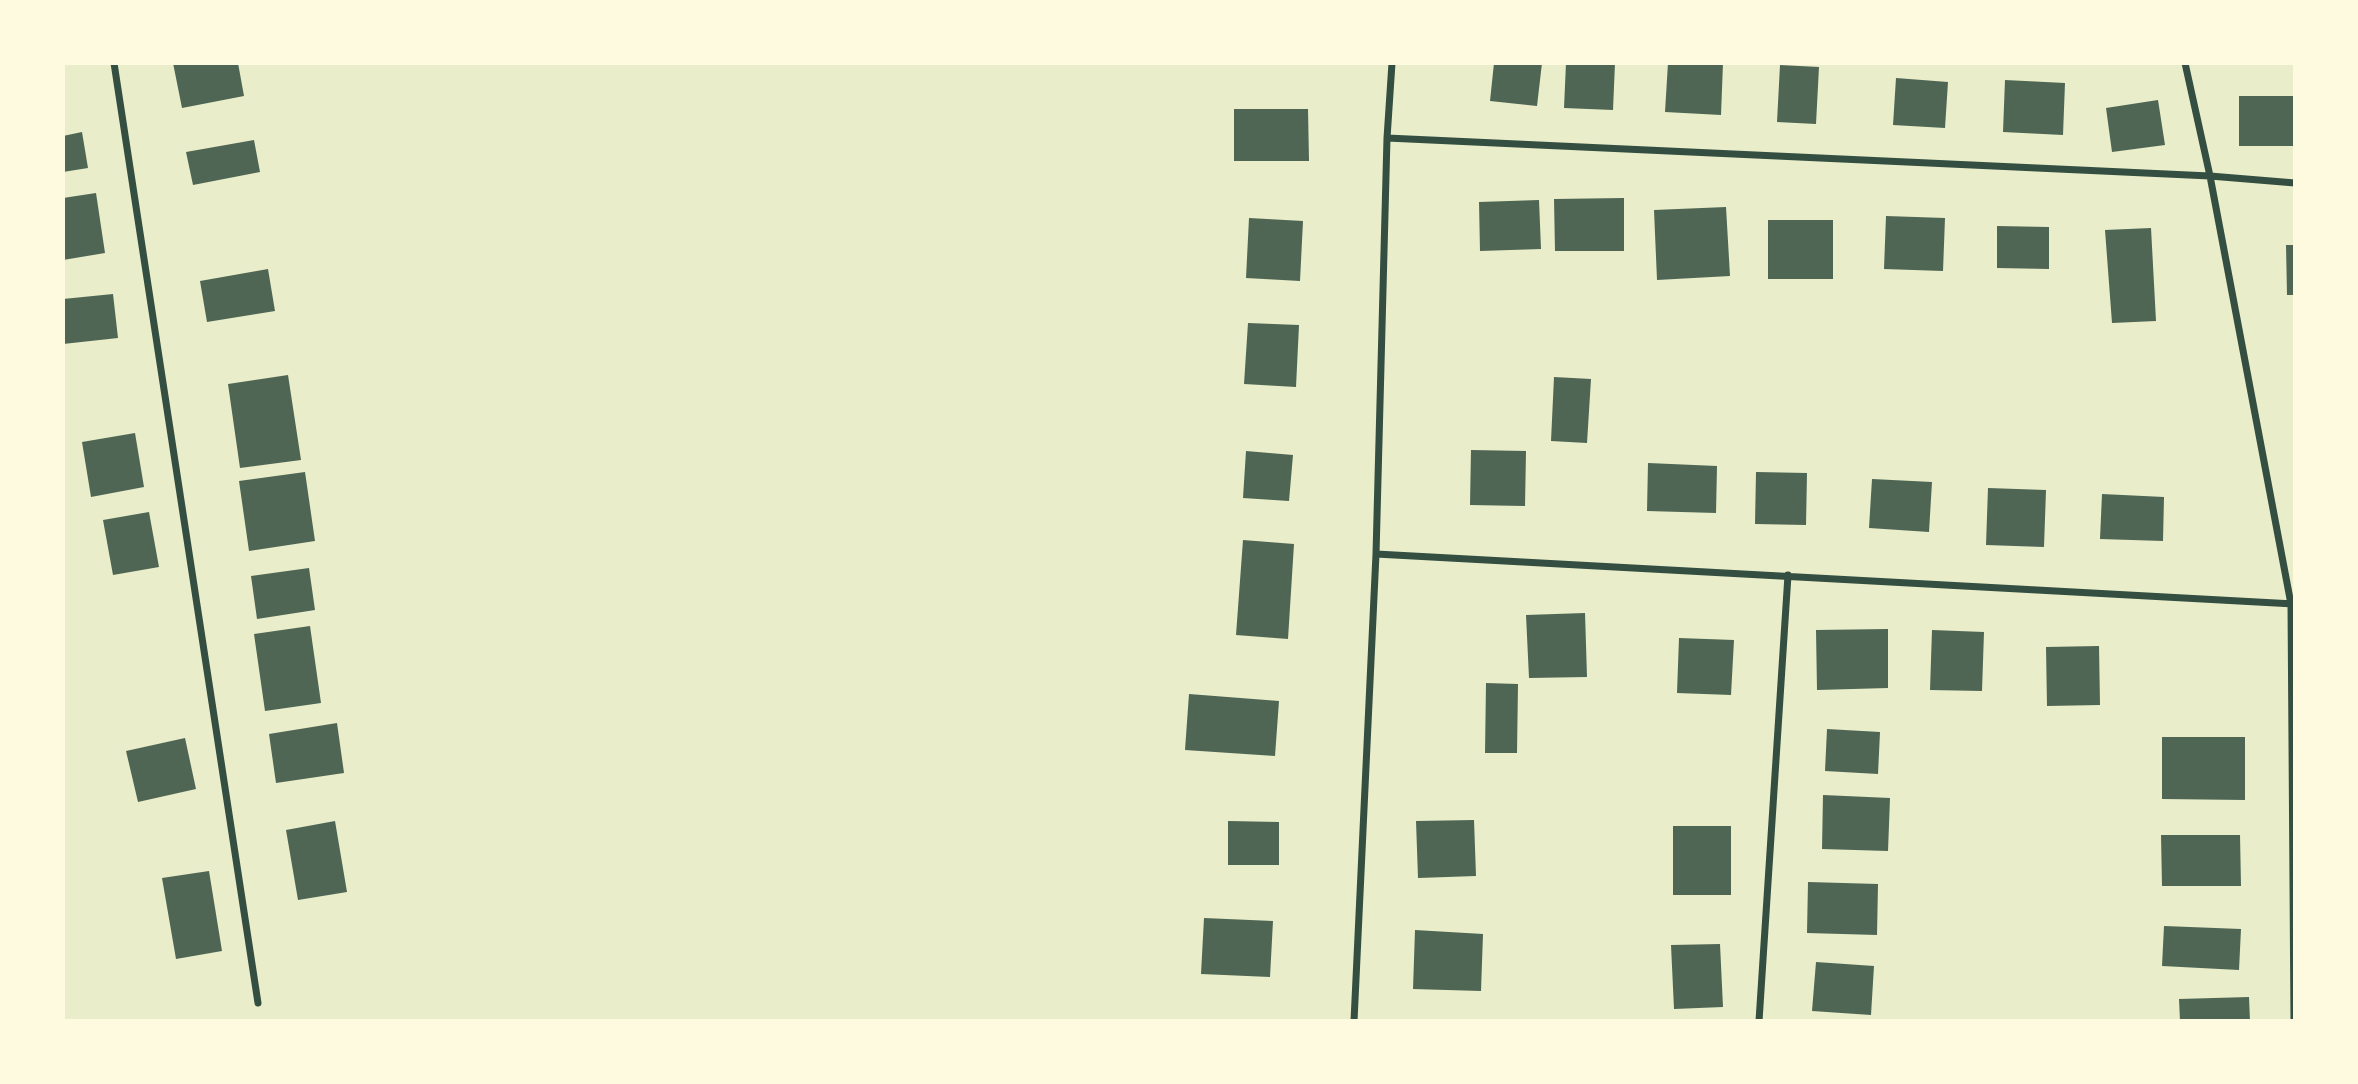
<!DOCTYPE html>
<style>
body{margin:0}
#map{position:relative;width:2358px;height:1084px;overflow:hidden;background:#e9edc9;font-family:"Fira Sans",sans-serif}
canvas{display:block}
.frame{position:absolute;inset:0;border:65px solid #fefae0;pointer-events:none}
</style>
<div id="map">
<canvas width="2358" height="1084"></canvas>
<div class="frame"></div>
</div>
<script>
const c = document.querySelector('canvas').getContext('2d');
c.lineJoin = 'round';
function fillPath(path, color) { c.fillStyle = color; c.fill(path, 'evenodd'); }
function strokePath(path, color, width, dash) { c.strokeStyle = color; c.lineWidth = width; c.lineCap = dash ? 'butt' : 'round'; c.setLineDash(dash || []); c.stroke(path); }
fillPath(new Path2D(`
 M173,63H238L244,96L182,108Z
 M1494,63H1542L1537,106L1490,101Z
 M1566,63H1615L1613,110L1564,108Z
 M1668,63H1723L1721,115L1665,112Z
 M1780,65L1819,67L1816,124L1777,122Z
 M1896,78L1948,82L1945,128L1893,125Z
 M2005,80L2065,83L2063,135L2003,132Z
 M2239,96H2295V146H2239Z
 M2158,100L2165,145L2112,152L2106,108Z
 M1234,109H1308L1309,161H1234Z
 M82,132L88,168L63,172V136Z
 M254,140L260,172L193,185L186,152Z
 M96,193L105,253L63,260V198Z
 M1624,198V251H1555L1554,199Z
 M1539,200L1541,249L1480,251L1479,202Z
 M1726,207L1730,276L1657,280L1654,210Z
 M1886,216L1945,218L1943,271L1884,269Z
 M1249,218L1303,221L1300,281L1246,278Z
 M1768,220H1833V279H1768Z
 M1997,226L2049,227V269L1997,268Z
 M2151,228L2156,321L2112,323L2105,230Z
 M2286,245H2295V295H2287Z
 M268,269L275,311L207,322L200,281Z
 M113,294L118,338L63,344V299Z
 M1248,323L1299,325L1296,387L1244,384Z
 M288,375L301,460L240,468L228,384Z
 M1554,377L1591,379L1587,443L1551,441Z
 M135,433L144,487L91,497L82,442Z
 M1471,450L1526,451L1525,506L1470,505Z
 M1246,451L1293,455L1289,501L1243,498Z
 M1648,463L1717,466L1716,513L1647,511Z
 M305,472L315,541L249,551L239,481Z
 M1756,472L1807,473L1806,525L1755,524Z
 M1872,479L1932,482L1929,532L1869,528Z
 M1988,488L2046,490L2044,547L1986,545Z
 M2102,494L2164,497L2163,541L2100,539Z
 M149,512L159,567L113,575L103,520Z
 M1243,540L1294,544L1288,639L1236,635Z
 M309,568L315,610L257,619L251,576Z
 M1585,613L1587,677L1529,678L1526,615Z
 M310,626L321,703L265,711L254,634Z
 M1888,629V688L1817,690L1816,630Z
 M1932,630L1984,632L1982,691L1930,690Z
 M1679,638L1734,640L1731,695L1677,693Z
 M2099,646L2100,705L2047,706L2046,647Z
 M1486,683L1518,684L1517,753H1485Z
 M1189,694L1279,701L1275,756L1185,750Z
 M337,723L344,773L276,783L269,734Z
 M1827,729L1880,732L1878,774L1825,771Z
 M2162,737H2245V800L2162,799Z
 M185,738L196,789L138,802L126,751Z
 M1823,795L1890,798L1888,851L1822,849Z
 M1474,820L1476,876L1418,878L1416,821Z
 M335,821L347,892L298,900L286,830Z
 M1228,821L1279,822V865H1228Z
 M1673,826H1731V895H1673Z
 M2161,835H2240L2241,886H2162Z
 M209,871L222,951L176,959L162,878Z
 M1808,882L1878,884L1877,935L1807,933Z
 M1204,918L1273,921L1270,977L1201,974Z
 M2164,926L2241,929L2239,970L2162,966Z
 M1415,930L1483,934L1481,991L1413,989Z
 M1720,944L1723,1007L1674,1009L1671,945Z
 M1816,962L1874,966L1871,1015L1812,1011Z
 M2249,997L2250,1021H2180L2179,999Z`), '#4f6655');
strokePath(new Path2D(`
 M114,63L258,1003
 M2185,63L2210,176L2291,604L2294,1021
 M1387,138L2210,176L2295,183
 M1376,554L2294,604
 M1354,1021L1376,554L1387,138L1392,63
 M1759,1021L1788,575`), '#344e41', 7);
</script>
